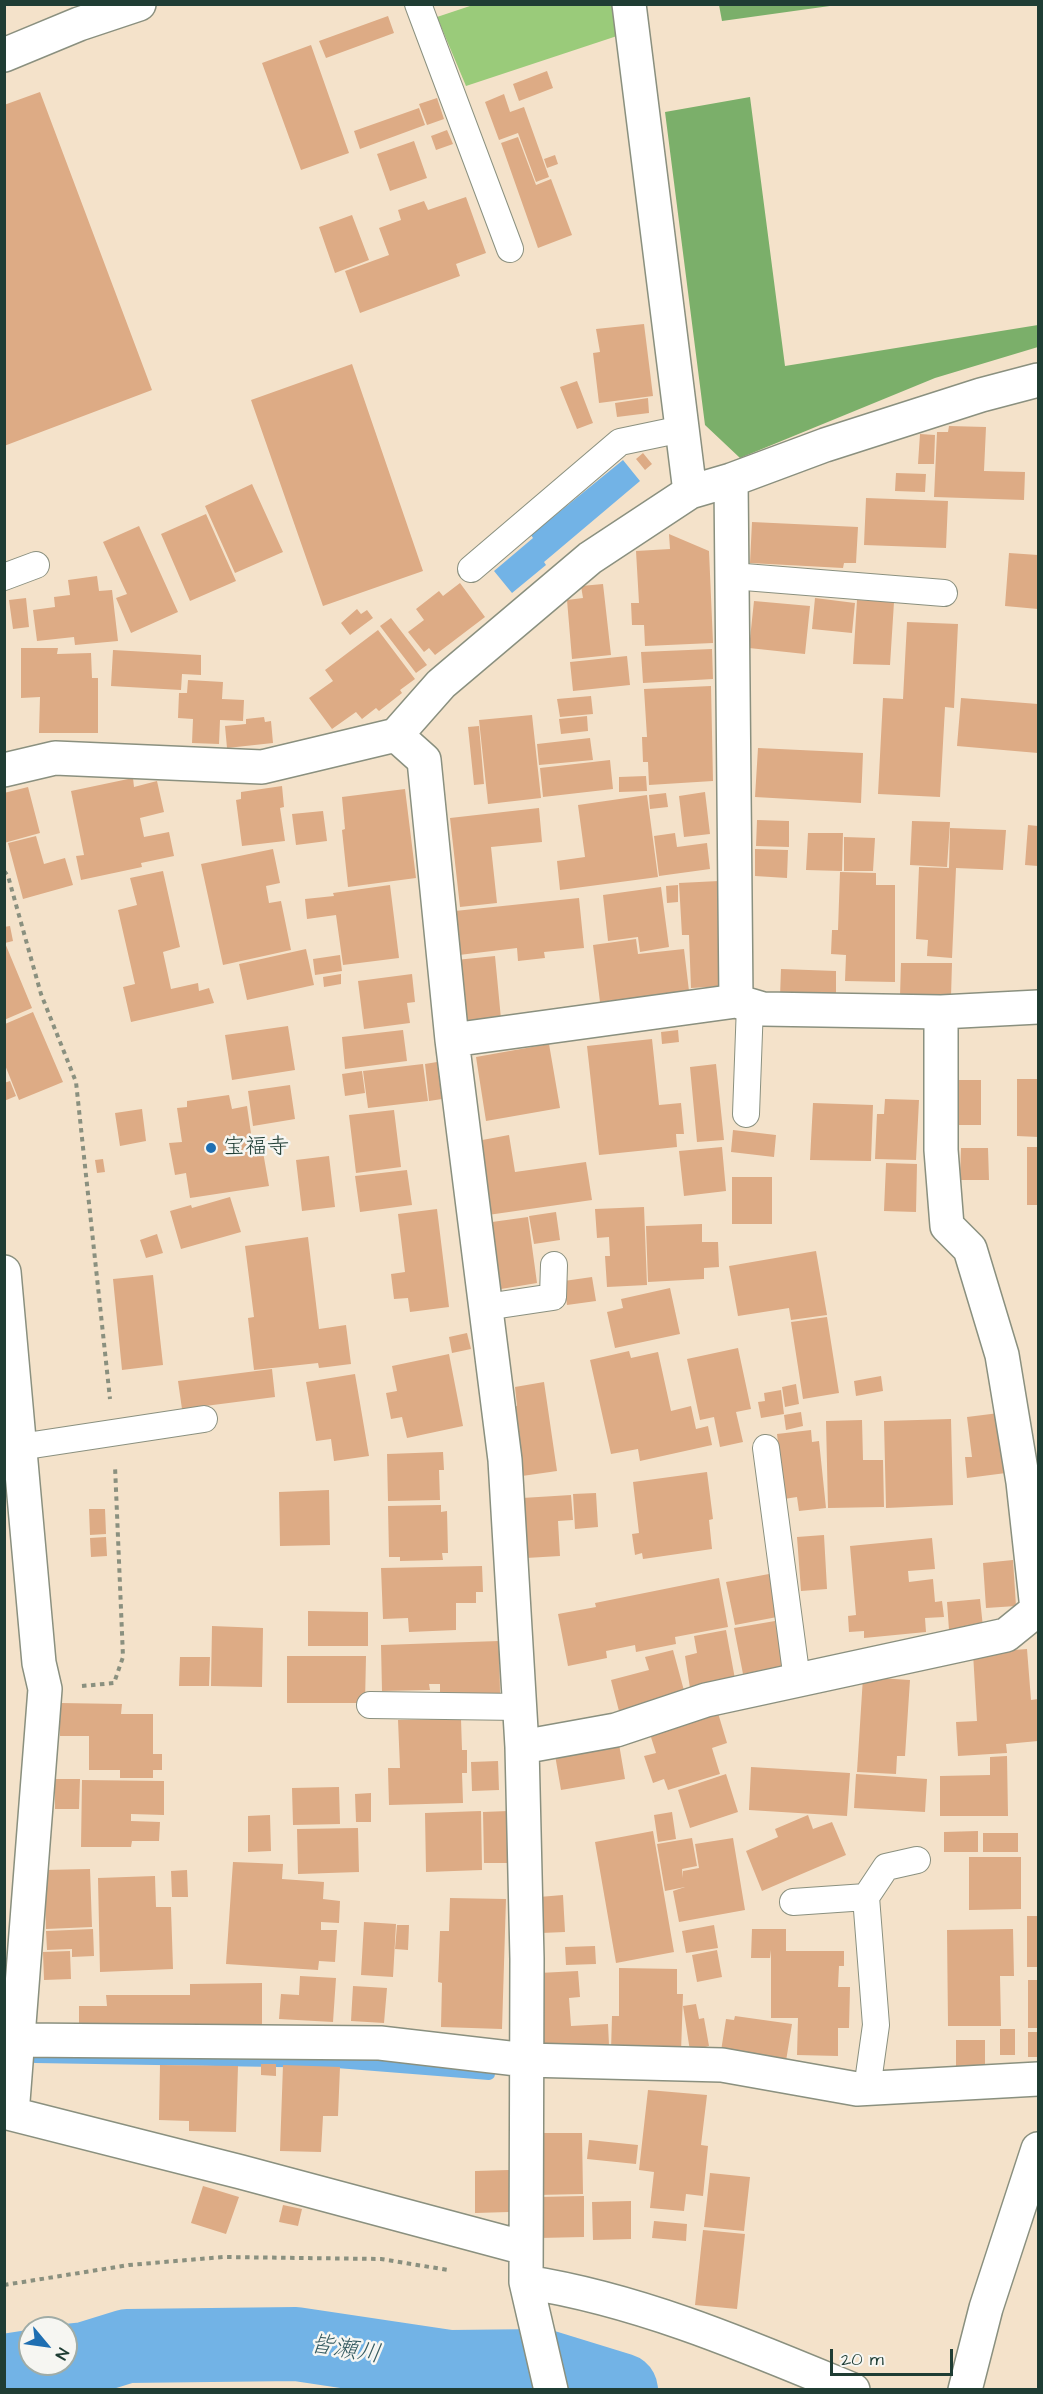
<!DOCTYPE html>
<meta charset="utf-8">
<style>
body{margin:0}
#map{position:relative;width:1043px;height:2394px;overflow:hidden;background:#f4e2ca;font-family:"Architects Daughter",sans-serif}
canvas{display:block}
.frame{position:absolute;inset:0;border:6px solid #1f3d34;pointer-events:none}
.north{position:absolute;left:18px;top:2316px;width:60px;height:60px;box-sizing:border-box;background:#f6f6f2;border:2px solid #a0aca6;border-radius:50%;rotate:119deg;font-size:16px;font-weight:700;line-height:24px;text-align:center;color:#1f3d34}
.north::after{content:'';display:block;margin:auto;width:21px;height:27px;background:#1f6fb2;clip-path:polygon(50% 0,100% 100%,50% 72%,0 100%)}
.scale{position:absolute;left:830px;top:2349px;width:123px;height:27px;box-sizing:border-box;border:3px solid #1f3d34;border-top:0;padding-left:8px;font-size:18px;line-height:21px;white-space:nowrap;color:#1f3d34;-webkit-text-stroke:4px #f6f6f2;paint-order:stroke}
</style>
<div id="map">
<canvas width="1043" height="2394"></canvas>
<div class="frame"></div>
<div class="north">N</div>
<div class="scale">20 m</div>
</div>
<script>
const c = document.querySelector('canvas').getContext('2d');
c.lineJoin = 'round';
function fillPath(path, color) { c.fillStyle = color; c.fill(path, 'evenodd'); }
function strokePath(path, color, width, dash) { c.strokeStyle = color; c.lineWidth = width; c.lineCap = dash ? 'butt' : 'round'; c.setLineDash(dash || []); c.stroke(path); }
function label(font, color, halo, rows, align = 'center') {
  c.font = font + ' "Architects Daughter","Klee One",sans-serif'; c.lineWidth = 5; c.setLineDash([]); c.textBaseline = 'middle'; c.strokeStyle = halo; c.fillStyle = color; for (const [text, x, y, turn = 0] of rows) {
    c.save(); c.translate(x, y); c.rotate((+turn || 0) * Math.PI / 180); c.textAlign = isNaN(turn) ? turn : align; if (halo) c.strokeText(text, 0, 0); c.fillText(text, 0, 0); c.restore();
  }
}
fillPath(new Path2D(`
 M473,5H613L617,36L466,86L437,17Z`), '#9acb7a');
fillPath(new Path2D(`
 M719,5V4L837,5L722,21Z
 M750,97L785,366L1038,325V347L935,378L740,458L705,425L665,112Z`), '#7baf6a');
fillPath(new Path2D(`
 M623,460L640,481L544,562L546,565L512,593L494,571L533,538L531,535Z`), '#72b3e6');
strokePath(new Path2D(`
 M35,2057L337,2062L489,2074`), '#72b3e6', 12);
strokePath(new Path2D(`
 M66,2361L85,2359L127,2346L296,2344L450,2367L543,2366L621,2390
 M4,2371L49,2364`), '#72b3e6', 74);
fillPath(new Path2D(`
 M388,16L394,33L326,58L319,41Z
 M311,45L349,153L301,170L262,63Z
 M547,71L553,88L519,101L513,84Z
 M40,92L152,390L4,446V105Z
 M504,94L510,112L524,107L549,177L536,182L518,133L499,140L485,102Z
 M437,98L444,119L427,125L419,104Z
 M419,108L425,125L360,149L354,131Z
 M447,130L453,144L436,150L431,136Z
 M518,137L536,185L551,179L572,235L538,248L501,143Z
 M414,141L427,178L390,191L377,154Z
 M555,155L558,164L547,168L544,159Z
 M466,197L486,253L456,264L460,276L360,313L345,271L389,255L379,228L401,220L398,210L424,201L428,210Z
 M352,215L369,260L335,273L319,227Z
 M644,324L653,396L599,403L593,353L600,352L596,329Z
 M352,364L423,571L323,606L251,400Z
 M577,381L593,423L577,429L560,387Z
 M648,398L649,413L617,417L615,403Z
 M949,426L986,427L984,471L1025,472L1024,500L934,497L937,432H948Z
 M920,434L935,435L934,464H918Z
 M643,453L652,464L645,470L636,459Z
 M896,473L926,474L925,492L895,491Z
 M252,484L283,552L235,573L205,506Z
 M866,498L948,501L946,548L864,545Z
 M206,514L236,581L190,601L161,534Z
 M752,522L858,527L856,563H844L843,568L750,563Z
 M139,526L178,612L131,633L116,598L127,594L103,542Z
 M669,534L709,551L713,643L645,646L644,625H632L631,603H639L636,551L670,549Z
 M1009,553L1038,555V609L1005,606Z
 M97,576L99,591L112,590L118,641L75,645L74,637L37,641L33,610L55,607L54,597L70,595L68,580Z
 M460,583L485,617L435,655L429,648L424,652L408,632L424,620L416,609L439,591L443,596Z
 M603,584L611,655L572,659L567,600L583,598L581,586Z
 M26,598L29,627L13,629L9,600Z
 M815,598L855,603L852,633L812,629Z
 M857,600L894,602L890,665L853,664Z
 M754,601L810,606L805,654L749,648Z
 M357,609L361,614L367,610L373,618L350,635L341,623Z
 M391,618L427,665L416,673L380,626Z
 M907,622L958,624L954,708L945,707L940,797L878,794L883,698L903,699Z
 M378,630L415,679L400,690L402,693L379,711L376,708L362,719L356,712L332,729L309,698L333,681L325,670Z
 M21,648H58L57,654L91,653L92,678H98V733H39L40,697L21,698Z
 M712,649L713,679L643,683L641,652Z
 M113,650L201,655V675L182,674L181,690L111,686Z
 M627,656L630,685L573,691L570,662Z
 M188,680L223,682L222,699L244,700L243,721L220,720L219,744L192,743L193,719L178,718L179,693H187Z
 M711,686L713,781L649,785L648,762H643L642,737H647L644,689Z
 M591,696L593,714L560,717L557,699Z
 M961,698L1038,704V753L957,746Z
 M532,715L541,798L488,804L479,720Z
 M587,716L588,731L561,734L559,719Z
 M264,717L265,722L271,721L273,743L227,748L225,726L246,724V719Z
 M479,726L484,784L474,785L468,727Z
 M590,738L593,760L539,765L537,744Z
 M758,748L863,753L861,803L755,797Z
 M610,760L613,789L543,797L540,768Z
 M646,776L647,791L619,792V777Z
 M133,778L134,787L157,781L164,812L140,818L144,837L169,832L174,856L141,863L142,867L81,880L76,856L84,855L71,791Z
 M282,786L284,807L280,808L285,841L242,846L236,800L241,799V792Z
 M28,787L40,833L4,843V793Z
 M405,789L416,878L348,887L342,830L345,829L342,797Z
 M705,792L710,834L684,837L679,796Z
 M666,793L668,807L650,809L649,795Z
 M647,795L658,877L560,890L557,861L585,857L578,805Z
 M539,808L542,842L491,847L497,903L460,907L450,818Z
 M323,811L327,841L296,845L292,814Z
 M757,820L789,821V847L756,846Z
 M912,821L950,822L947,867L910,865Z
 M1028,825L1038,826V866L1025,865Z
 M950,828L1006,830L1003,870L956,868L952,958L927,956L928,940L916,939L919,867L949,868Z
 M675,833L677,847L707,843L710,869L659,876L654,836Z
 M808,833H843L842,871L806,870Z
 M36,836L44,864L65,858L73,885L23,899L8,843Z
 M844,837L875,838L873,871H844Z
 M273,849L280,883L266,886L269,903L281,901L291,950L223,965L201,864Z
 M755,849L788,850L787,878L755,876Z
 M163,871L180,947L163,952L171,989L198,983L199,991L209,988L214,1003L131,1022L123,987L135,984L118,910L137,905L130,878Z
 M840,872L876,873V885H895V982L845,981L846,955L831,954L832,930H838Z
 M719,881L724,986L691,988L689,935H682L679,883Z
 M390,885L399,958L343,965L336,915L307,919L305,899L334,896L333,893Z
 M678,885V902L667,903L666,886Z
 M661,887L669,947L640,952L638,937L608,941L603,895Z
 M579,898L584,948L544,952L545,958L518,961L517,948L459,955L455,911Z
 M10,926L13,941L5,943L32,1008L4,1020V927Z
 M636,939L638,954L684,949L689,991L600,1002L593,945Z
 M306,949L314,985L247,1000L239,964Z
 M340,955L342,971L315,975L313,959Z
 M495,956L501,1019L468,1023L462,1020L456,960Z
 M901,963H952L951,997L900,996Z
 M781,969L836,971V998L780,997Z
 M341,974V984L324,987L323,977Z
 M412,974L415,1002L407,1003L410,1023L364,1029L358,981Z
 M33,1012L63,1082L19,1100L5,1065V1024Z
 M288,1026L295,1070L232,1080L225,1035Z
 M403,1030L407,1061L345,1069L342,1037Z
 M678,1030L679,1042L662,1044L661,1032Z
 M652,1039L659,1105L681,1103L684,1134H676L677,1147L599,1155L587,1046Z
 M549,1044L560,1108L486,1121L476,1057Z
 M437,1062L442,1099L429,1101L425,1064Z
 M423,1064L428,1101L368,1108L363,1071Z
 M716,1064L724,1140L697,1142L690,1067Z
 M362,1071L365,1093L345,1096L342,1074Z
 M1017,1079H1038V1137L1017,1136Z
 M954,1080H981V1125H954Z
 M10,1081L16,1096L4,1101V1083Z
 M290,1085L295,1119L253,1126L248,1091Z
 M229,1095L232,1109L247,1106L254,1154L263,1152L269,1186L190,1198L186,1173L175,1175L169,1143L182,1142L177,1108L187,1107V1101Z
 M885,1099L919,1100L916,1160L875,1159L877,1114H884Z
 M813,1103L873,1105L871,1161L810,1160Z
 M142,1109L146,1141L120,1146L115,1113Z
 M394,1110L401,1167L356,1173L349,1115Z
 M733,1130L776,1135L774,1157L731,1152Z
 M509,1135L515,1172L586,1162L592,1200L488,1215L477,1141Z
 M722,1147L726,1191L684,1196L679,1151Z
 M1027,1147H1038V1205H1027Z
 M961,1148H988L989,1180H960Z
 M329,1156L335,1207L302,1211L296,1160Z
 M103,1159L105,1172L97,1173L95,1160Z
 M886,1163L917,1164L916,1212L884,1211Z
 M407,1170L412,1205L360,1212L355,1176Z
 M732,1177H772V1224H732Z
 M230,1197L241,1232L181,1249L170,1211L191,1205L192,1208Z
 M644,1207L647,1285L607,1287L605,1256H610L609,1237L597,1238L595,1209Z
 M437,1209L449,1307L410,1312L408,1298L394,1299L391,1274L405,1272L398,1214Z
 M556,1212L560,1240L534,1244L529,1216Z
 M528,1217L537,1283L501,1289L492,1222Z
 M702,1224V1242H718L719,1267L704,1268V1279L648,1282L646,1226Z
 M157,1234L163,1253L146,1258L140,1240Z
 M308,1237L319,1329L346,1325L351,1364L319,1368L318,1363L254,1370L248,1318L254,1317L245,1246Z
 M816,1251L827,1315L791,1320L789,1308L738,1316L729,1266Z
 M153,1275L163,1365L122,1370L113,1279Z
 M592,1277L596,1301L567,1305L564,1281Z
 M670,1288L680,1334L615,1348L607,1312L623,1308L621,1299Z
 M827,1317L839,1393L803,1399L791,1322Z
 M467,1333L471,1349L452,1353L449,1337Z
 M738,1348L751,1409L736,1412L743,1442L720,1447L714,1417L700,1420L687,1359Z
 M629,1351L631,1358L658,1352L671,1411L691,1406L696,1429L708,1426L712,1445L640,1461L638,1449L611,1454L590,1360Z
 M449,1354L463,1426L407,1438L402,1417L391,1419L386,1393L397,1391L392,1366Z
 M272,1369L275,1397L182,1409L178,1381Z
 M355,1374L369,1456L334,1461L331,1439L316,1441L306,1382Z
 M881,1376L883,1391L856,1396L854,1381Z
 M544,1382L557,1471L522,1476L511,1407L517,1406L515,1387Z
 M796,1384L799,1404L785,1407L782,1387Z
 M781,1390L784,1414L761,1418L758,1402L765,1401L764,1393Z
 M801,1412L803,1426L786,1430L784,1415Z
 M999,1413L1006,1473L967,1478L965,1457H972L967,1417Z
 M951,1419L953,1505L886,1508L884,1421Z
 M862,1420L863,1460H883L884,1507L828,1508L826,1421Z
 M811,1430L812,1442L819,1441L826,1508L799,1511L797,1497L784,1499L777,1434Z
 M443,1452L444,1470H439L440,1500L388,1501L387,1454Z
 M707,1472L713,1519L709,1520L712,1549L643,1559L642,1553L635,1555L632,1534L639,1533L633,1482Z
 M329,1490L330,1545L280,1546L279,1492Z
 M596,1493L598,1527L575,1529L573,1494Z
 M571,1495L573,1520L558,1521L560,1556L526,1558L522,1498Z
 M441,1505V1512L447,1511L448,1553H442L443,1560L400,1561V1557H389L388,1506Z
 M89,1509H105L106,1534L90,1535Z
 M824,1535L827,1589L801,1591L797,1537Z
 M106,1537L107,1556L91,1557L90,1538Z
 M932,1538L935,1569L908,1571L909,1582L933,1579L935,1602L942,1601L944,1617L925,1618L926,1632L864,1638V1631L849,1632L848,1616L856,1615L850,1546Z
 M1013,1560L1016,1606L986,1608L983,1563Z
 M482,1566L483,1592H476V1603H456V1630L409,1632L408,1618L383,1619L381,1568Z
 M769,1574L777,1617L735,1625L726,1582Z
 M719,1578L728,1627L675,1637L676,1644L636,1652L635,1645L606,1651L607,1658L568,1666L558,1614L596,1607L595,1603Z
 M980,1599L983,1627L949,1630L947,1602Z
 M308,1611L368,1612V1646H308Z
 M775,1621L784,1666L743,1674L734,1628Z
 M212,1626L263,1628L262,1687L211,1686Z
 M726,1630L735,1679L690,1688L685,1656L697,1653L694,1636Z
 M499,1641L500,1693L440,1695V1684H429L430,1690L382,1691L381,1645Z
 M1027,1649L1031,1700L1038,1699V1741L1006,1744L1007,1753L958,1756L956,1722L977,1721L973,1653Z
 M673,1650L686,1698L620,1715L611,1680L649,1670L645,1657Z
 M287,1656H366L365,1703H287Z
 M180,1657H210L209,1686H179Z
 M863,1677L910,1680L905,1756H897L896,1774L857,1772Z
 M60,1703L122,1704L121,1714H153V1754H162V1770H153V1778H120V1770H89V1736H60Z
 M718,1713L727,1743L712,1748L720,1774L668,1790L664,1779L653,1783L644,1756L656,1753L650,1734Z
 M461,1719L462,1750H467V1773H462L463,1803L389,1805L388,1768H400L398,1720Z
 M619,1744L625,1779L561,1790L555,1755Z
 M1007,1756L1008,1816H940V1776L990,1775V1757Z
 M498,1761L499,1790L472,1791L471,1762Z
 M751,1767L850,1773L847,1816L749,1810Z
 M726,1774L738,1812L690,1828L678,1790Z
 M856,1774L927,1779L925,1812L854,1808Z
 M55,1779H80L79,1809H55Z
 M82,1780L164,1781V1815L131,1814V1821L160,1822L159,1841H132L131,1847H81Z
 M339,1787L340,1824L293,1825L292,1788Z
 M371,1793V1822H356L355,1794Z
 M481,1811L482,1870L426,1872L425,1813Z
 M508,1811L510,1863H484L483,1812Z
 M672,1812L676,1839L658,1842L654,1815Z
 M270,1815L271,1851L248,1852V1816Z
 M808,1815L813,1829L832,1822L846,1855L762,1891L746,1851L778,1837L775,1829Z
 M358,1828L359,1872L298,1874L297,1829Z
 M653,1831L674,1952L616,1963L595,1842Z
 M978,1831V1852H944V1832Z
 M983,1833H1018V1852H983Z
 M692,1838L697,1866L682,1869L683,1878V1871L699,1868L695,1844L733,1838L745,1910L679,1922L673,1891L685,1887L665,1891L657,1844Z
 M969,1857H1021V1909L969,1910Z
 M233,1862L283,1864L282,1879L324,1882L323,1899L340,1901L339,1923L321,1922V1930H337L335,1962L319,1961L318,1970L226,1964Z
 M90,1869L92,1927L46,1929L44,1870Z
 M187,1870L188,1897H172L171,1871Z
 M155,1876L156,1907H171L173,1969L100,1972L98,1878Z
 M563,1895L565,1932L541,1933L539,1897Z
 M450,1898L506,1899L502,2029L441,2027L442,1983L438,1982L440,1931H449Z
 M1027,1916H1038V1967H1027Z
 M364,1922L396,1924L393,1977L361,1975Z
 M397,1925H409L408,1950L395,1949Z
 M714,1925L718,1948L686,1953L682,1931Z
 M93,1929L94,1956L72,1957V1949L47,1950L46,1931Z
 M752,1929H786V1951H844V1966H839L838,1987H850L849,2028H838V2056L797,2055L798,2018H771V1950L770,1958H751Z
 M1013,1929L1014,1976H1000L1001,2026H948L947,1930Z
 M595,1946L596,1964L566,1965L565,1947Z
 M717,1950L722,1977L697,1982L692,1955Z
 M70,1951L71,1979L44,1980L43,1952Z
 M619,1968L677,1969V1994H683L681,2052L611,2051L612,2016H619Z
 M578,1971L580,1997L569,1998L571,2026L608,2024L609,2045L543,2050L539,1973Z
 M300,1976L336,1978L333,2022L279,2019L281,1994L299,1995Z
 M1028,1980H1038V2028H1028Z
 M262,1983V2028L79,2029V2006H107L106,1995H190V1984Z
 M353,1986L387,1988L384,2023L351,2021Z
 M696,2004L699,2019L704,2018L709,2046L690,2051L683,2006Z
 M735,2016L792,2024L786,2061L721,2051L726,2019L734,2020Z
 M1000,2029H1015V2055H1000Z
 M1028,2032H1038V2057H1028Z
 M956,2040H985V2069L956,2070Z
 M261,2064H276V2076L261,2075Z
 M160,2065L238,2066L236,2132L189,2131V2121L159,2120Z
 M283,2065L340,2067L338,2116H323L321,2152L280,2151Z
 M648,2090L707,2095L701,2145L708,2146L703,2196L686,2194L684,2211L650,2208L654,2172L639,2170Z
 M536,2133H582L583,2194L537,2195Z
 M589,2140L638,2145L636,2164L587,2159Z
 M509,2170V2212L475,2213V2171Z
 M710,2173L750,2177L744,2231L704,2227Z
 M203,2186L239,2197L226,2234L191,2223Z
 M584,2196V2237L539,2238L538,2197Z
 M631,2201V2239L593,2240L592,2202Z
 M283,2205L302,2209L298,2226L279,2222Z
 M654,2221L687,2224L686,2241L652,2238Z
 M703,2230L745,2234L737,2309L695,2305Z`), '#ddab85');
const lane = new Path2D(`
 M418,4L510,249
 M471,569L620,442L682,429
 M732,576L944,593
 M4,577L36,565
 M746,1114L750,1005
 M486,1307L553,1297L554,1265
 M20,1447L204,1419
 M766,1448L797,1680
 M370,1705L520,1707
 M866,1897L886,1867L917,1860
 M793,1902L866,1897L876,2025L867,2089`);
const street = new Path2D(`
 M629,4L690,492
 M4,55L79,24L139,4
 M731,480L736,1001
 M396,735L424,760L452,1040L505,1460L522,1747L527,1959L526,2282L551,2390
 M4,770L55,758L262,767L396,735L441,684L590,558L690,492L731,480L825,445L981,395L1038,380
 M941,1012V1150L947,1226L970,1249L1002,1355L1023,1482L1037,1609
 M452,1040L736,1001L763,1009L941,1012L1038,1007
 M4,1272L39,1663L45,1689L12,2114
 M522,1747L616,1730L706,1700L1006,1635L1038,1609
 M17,2040L380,2043L526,2060L722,2065L857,2089L1038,2079
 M4,2112L241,2172L525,2248
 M526,2282C640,2300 747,2346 853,2390
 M965,2390L986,2308L1038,2149`);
strokePath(lane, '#8a907f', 28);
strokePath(street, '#8a907f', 36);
strokePath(new Path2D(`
 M4,871L8,876L41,994L76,1082L110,1399
 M82,1686L114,1683L123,1657L115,1466
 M4,2285L129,2265L223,2257L381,2259L448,2270`), '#8a907f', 4, [4.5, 4.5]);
strokePath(lane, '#fff', 26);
strokePath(street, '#fff', 33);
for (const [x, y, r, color] of [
 [211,1148,6,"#1f6fb2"]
]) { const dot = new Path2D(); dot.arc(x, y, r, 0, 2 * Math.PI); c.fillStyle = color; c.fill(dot); strokePath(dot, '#f6f6f2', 2); }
label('22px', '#1f3d34', '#f6f6f2', [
 ["宝福寺",223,1148]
], 'left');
label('italic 24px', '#345a60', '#f6f6f2', [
 ["皆瀬川",345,2351,9]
]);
</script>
